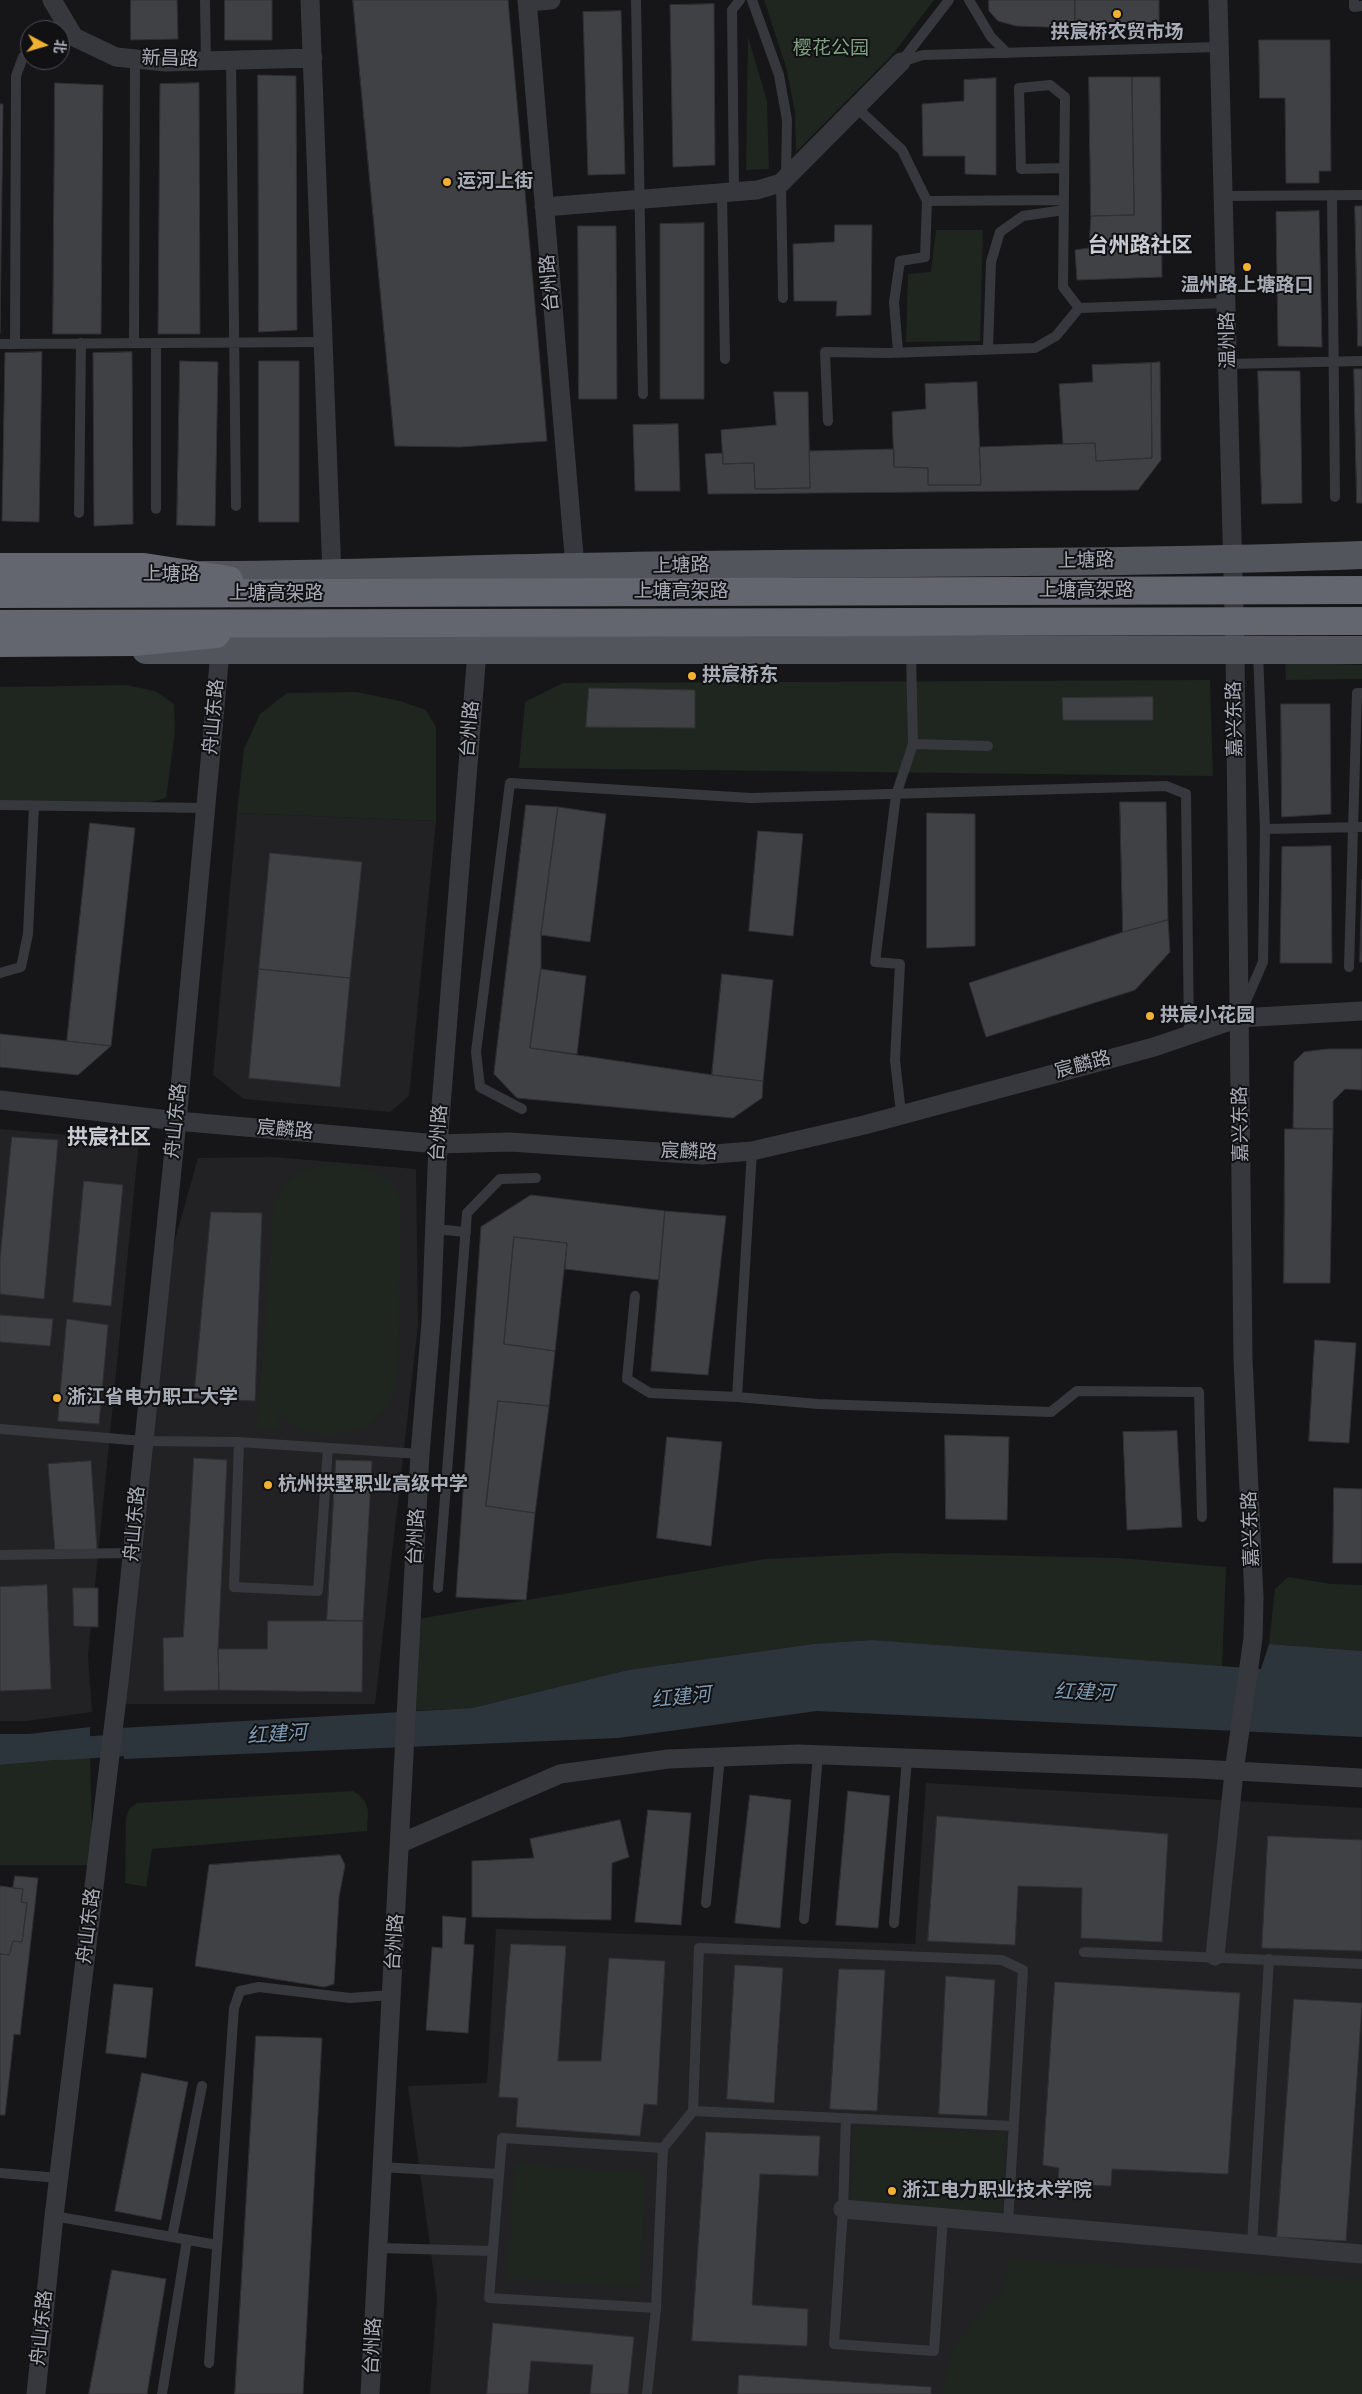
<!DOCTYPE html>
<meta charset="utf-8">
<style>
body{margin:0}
#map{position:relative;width:1362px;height:2394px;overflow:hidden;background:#161618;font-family:Karla,"Noto Sans SC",sans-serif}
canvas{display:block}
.north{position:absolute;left:20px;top:20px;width:50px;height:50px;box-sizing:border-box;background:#111113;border:1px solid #4d4f55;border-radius:50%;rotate:96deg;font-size:14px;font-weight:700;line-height:20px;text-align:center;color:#a8adb8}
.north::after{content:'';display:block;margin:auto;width:18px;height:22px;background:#f2b134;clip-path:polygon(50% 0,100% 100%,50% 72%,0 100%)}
</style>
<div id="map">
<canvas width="1362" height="2394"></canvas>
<div class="north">北</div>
</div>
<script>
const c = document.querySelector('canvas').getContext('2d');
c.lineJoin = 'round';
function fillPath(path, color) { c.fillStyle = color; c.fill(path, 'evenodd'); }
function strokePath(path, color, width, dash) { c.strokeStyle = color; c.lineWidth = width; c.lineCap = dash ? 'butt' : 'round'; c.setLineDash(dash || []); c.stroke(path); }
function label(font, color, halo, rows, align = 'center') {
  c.font = font + ' Karla,"Noto Sans SC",sans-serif'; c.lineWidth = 4; c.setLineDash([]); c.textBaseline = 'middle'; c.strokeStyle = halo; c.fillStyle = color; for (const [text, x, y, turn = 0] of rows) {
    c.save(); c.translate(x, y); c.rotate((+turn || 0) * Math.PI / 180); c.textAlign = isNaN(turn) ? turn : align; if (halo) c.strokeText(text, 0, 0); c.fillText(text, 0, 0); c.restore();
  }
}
fillPath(new Path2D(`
 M237,813L436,821L409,1096L390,1112L244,1099L213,1075Z
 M0,1129L139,1141L88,1656L92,1712L26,1721H0Z
 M273,1157L416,1169L418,1325L375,1704H122L153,1318L198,1158Z
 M926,1783L1362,1808V2394H430L437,2297L408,2086L487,2083L496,1929L915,1944Z`), '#222225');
fillPath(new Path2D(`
 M764,0H934L893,54L796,152L795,112L786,67Z
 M748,37L767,101L769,169L746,170Z
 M936,230H983L980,341L906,342L908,274L931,272Z
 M1285,662L1362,665V679L1286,680Z
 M1210,680L1213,776L519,768L525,702L563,683Z
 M126,685L155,691L174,704L175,732L166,798L147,803L0,801V687Z
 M356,692L400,701L426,710L436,727V821L237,813L244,749L260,714L287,693Z
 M344,1164C363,1168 387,1174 398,1192C401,1199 400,1212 401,1219L397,1381C388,1419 361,1437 323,1434C302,1433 293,1429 280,1412L278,1430L257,1428L274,1202C295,1169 306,1166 344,1164Z
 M893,1553L1119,1558L1226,1567L1222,1667L872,1640L813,1644L628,1670L472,1708L408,1711L412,1620L765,1559Z
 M1288,1577L1331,1584L1362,1585V1651L1269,1644L1275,1589Z
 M90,1757L93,1865H0V1765Z
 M353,1791C372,1803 368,1811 367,1831L152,1849L146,1887L125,1883L126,1819L129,1809L137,1803Z
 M853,2126L1006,2133L1001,2214L851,2202Z
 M515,2163L645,2173L640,2287L507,2279Z
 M1008,2259L1362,2279V2394H943L951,2351L990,2301L1004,2291Z`), '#1e261f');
fillPath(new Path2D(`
 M872,1640L1261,1669L1269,1644L1362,1651V1737L817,1711L618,1738L124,1759L121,1728L472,1708L628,1670L813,1644Z
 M90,1727V1757L0,1765V1734H29Z`), '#2c353c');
strokePath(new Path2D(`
 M0,1747L64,1749L154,1743`), '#2c353c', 22);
const building = new Path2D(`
 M131,0H177L178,39L131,40Z
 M225,0H272V40H225Z
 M353,0H508L547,441L460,447L395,446Z
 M989,0H1075V28L1016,26L998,21L989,11Z
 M1075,0H1159V27L1075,28Z
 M714,4L715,165L673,167L670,5Z
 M621,11L625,174L588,175L583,12Z
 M1259,40H1330L1331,171H1319V183H1286L1285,98H1260Z
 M258,75L296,76L297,330L259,332Z
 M1089,77H1132L1134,215L1091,216Z
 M1132,77H1160L1162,277L1077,280L1075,250L1089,248L1091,216L1134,215Z
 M996,78V175L965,174V156H923L922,104L964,101V80Z
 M55,83L103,85L101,334H53Z
 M199,83L200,334H158L160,84Z
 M0,104H3L0,333Z
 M1355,206H1362V346H1358Z
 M1319,211L1322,347L1278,346L1276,212Z
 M704,223V399H660V224Z
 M835,225H872L871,315L836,316L837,301H794L793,244L834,242Z
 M578,226H616L617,399H579Z
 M42,352L39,522L2,521L5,353Z
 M132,352L133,524L94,526L93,353Z
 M180,361L218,362L215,526L177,525Z
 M259,361H299V522H259Z
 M1160,362L1161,460L1138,490L708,494L705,454L723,453V464L754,463L755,489L810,488L809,451L894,449V467L928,468V485H981L979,447L1095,443L1096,461L1152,458L1151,363Z
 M1151,363L1152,458L1096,461L1095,443L1063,444L1059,384L1093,382L1092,365Z
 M1354,369H1362V503H1357Z
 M1258,371H1300L1302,503L1262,504Z
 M977,382L981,485H928V468L894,467L892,412L926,409L925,384Z
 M774,392H808L810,488L755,489L754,463L723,464L721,430L776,425Z
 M678,424L680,491H635L633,425Z
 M589,688L695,690V728L586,727Z
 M1153,697V720H1063L1062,698Z
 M1281,704H1330L1331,814L1282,817Z
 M1120,802H1166L1168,920L1123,932Z
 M526,805L558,807L541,935V969L530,1048L712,1075L763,1081L762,1098L733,1118L517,1098L494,1074Z
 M558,807L606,814L590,942L541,935Z
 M927,813L975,814V946L927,948Z
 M90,823L135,828L111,1046L67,1041Z
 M758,831L803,834L793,936L749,931Z
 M1331,846L1332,963H1280L1282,847Z
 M270,853L362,862L350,978L259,969Z
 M1362,880V962H1360Z
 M1168,920L1170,952L1135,990L986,1037L969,983L1123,932Z
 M259,969L350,978L340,1087L249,1078Z
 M541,969L586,976L577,1054L530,1048Z
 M722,974L773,980L763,1081L712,1075Z
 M0,1034L67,1041L111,1046L78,1075L0,1067Z
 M1328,1049H1362V1090L1345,1089L1333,1101V1129L1293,1128L1294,1062L1304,1052Z
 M1285,1129H1333L1330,1283H1284Z
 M12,1137L58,1140L44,1299L0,1294V1259Z
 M84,1181L123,1185L111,1306L73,1302Z
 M531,1195L665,1211L659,1280L565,1269L567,1243L514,1237L504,1344L555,1351L549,1406L498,1401L486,1506L535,1513L526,1600L456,1597L481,1227Z
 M665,1211L726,1216L708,1375L651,1371Z
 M211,1212L262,1213L255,1401L194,1398Z
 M514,1237L567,1243L555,1351L504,1344Z
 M0,1315L53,1319L50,1346L0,1342Z
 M67,1319L108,1325L99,1424L58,1421Z
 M1315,1340L1356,1343L1349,1443L1309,1441Z
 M498,1401L549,1406L535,1513L486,1506Z
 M1177,1431L1182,1527L1127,1530L1123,1432Z
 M945,1435L1009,1437L1007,1520L946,1519Z
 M667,1437L722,1442L711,1546L657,1538Z
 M194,1458L227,1460L218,1649L219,1690L164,1691L163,1638L183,1637Z
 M336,1460L372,1461L363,1621L327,1620Z
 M91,1461L97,1550L55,1552L48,1464Z
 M1334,1488L1362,1489V1563H1333Z
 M47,1585L51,1689L0,1691V1587Z
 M73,1588H98V1627L74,1626Z
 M268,1621H363L362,1692L219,1690L218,1649H267Z
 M848,1791L890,1796L878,1928L836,1925Z
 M750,1795L791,1800L780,1928L735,1923Z
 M648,1810L691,1813L681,1925L635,1922Z
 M937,1816L1168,1834L1162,1942L1081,1938L1082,1888L1018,1886L1015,1945L928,1941Z
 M620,1820L629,1857L612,1863L611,1920L472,1917V1861L534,1858L530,1839Z
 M1268,1836L1362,1840V1951L1262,1948Z
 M340,1855L345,1865L339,1897L334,1984L324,1987L195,1966L209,1865Z
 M15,1876L38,1878L20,2035L14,2034L5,2115H0V1954L9,1955L13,1941L22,1942L27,1903L21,1902L23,1889L13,1888Z
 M0,1886L23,1889L21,1902L27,1903L22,1942L13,1941L9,1955L0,1954Z
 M443,1916L466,1918L464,1944L474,1945L468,2033L426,2030L432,1947L442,1948Z
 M511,1944L566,1946L558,2061H601L609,1958L665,1961L657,2105L644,2104L640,2136L516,2127L518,2098L499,2097Z
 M735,1965L783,1968L774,2103L727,2099Z
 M839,1969L885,1970L877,2111L830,2109Z
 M946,1976L995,1980L987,2116L939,2114Z
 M1055,1982L1240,1993L1228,2174L1112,2169L1111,2186L1058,2184L1059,2168L1043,2165Z
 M114,1984L153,1988L146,2058L106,2053Z
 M1294,1999L1362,2003L1346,2241L1277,2237Z
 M256,2036L322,2038L303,2394H235Z
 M142,2073L188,2082L161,2220L115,2211Z
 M706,2132L820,2136L818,2176L760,2174L752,2305L808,2309L807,2346L692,2341Z
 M112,2270L166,2279L147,2394H89Z
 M493,2323L634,2337L628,2394H590L593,2365L531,2361L528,2394H487Z
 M739,2375L931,2387V2394H738Z`);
fillPath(building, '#404145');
strokePath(building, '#303034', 1);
strokePath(new Path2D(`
 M205,0L206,61
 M636,0L643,394
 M752,0L779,75L787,120L786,176
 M969,0L991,37L1007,53
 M1354,0V7L1362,6
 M231,60L236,506
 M901,62L923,55L1219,47
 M901,62L949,0
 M856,107L902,150L927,201L1064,200
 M1064,168L1021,169L1019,88L1050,85L1065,97L1063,287L1079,308
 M781,183L783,298
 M734,192L732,10L740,0
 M722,193L725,359
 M1332,195L1335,497
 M1224,196L1362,195
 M134,343L135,59
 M156,343V509
 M0,344L323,342
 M15,344L16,76L23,57L30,50
 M988,349L991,262L1000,232L1023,216L1064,210
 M898,352L894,302L900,261L925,257L927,201
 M1228,364L1362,361
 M828,421L825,352L888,353L1035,348L1056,336L1079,308L1227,303
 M79,513L81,343
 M913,744L988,746
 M0,805L205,808
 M1265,829L1362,827
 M1349,967L1357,693H1362
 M0,973L21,967L28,934L34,806
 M1243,1008L1263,962L1265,829L1258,652
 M522,1109L480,1087L476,1052L510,783L751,798L1166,786L1186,794L1189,1036
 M901,1113L895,1060L900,964L875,962L896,795L913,744L911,652
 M752,1151L737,1397L818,1404L1051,1412L1077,1391L1199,1392L1202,1517
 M434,1229L466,1232
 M635,1296L627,1379L650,1393L737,1397
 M0,1429L143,1441L239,1442L420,1454
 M239,1442L234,1587L318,1591L328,1448
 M0,1555L133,1553
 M438,1588L467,1213L500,1179L536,1178
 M706,1903L720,1757
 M804,1919L818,1755
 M894,1923L907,1758
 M1084,1952L1362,1964
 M693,2111L699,1948L1002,1960L1023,1970L1008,2223
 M846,2118L843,2209L834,2344L934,2351L943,2217
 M382,2167L499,2174
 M0,2173L58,2178
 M54,2216L217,2245
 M172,2237L202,2086
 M1252,2244L1269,1959
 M378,2248L493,2251
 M656,2308L489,2298L502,2138L663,2148L693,2111L1013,2126
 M209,2363L234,2008L240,1991L259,1987L350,1998L391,1995
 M162,2394L187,2240
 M647,2394L656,2308L663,2148`), '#37383d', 10);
strokePath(new Path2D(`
 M52,0L74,37L116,57L165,62L313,58
 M310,0L332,575
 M527,0L575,567
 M527,2L551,0
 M544,207L757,190L781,183L901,62
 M0,1100L177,1121L438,1144L510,1142L702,1155L752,1151L864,1125L1154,1047L1239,1018L1362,1011
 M401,1843L560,1774L668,1759L798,1754L1199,1769L1362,1778
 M1215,1956L1234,1772L1253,1638L1254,1598L1243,1359L1235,651L1218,0
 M843,2209L1362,2254
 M36,2394L54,2216L120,1673L177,1121L220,652
 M370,2394L420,1454L431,1322L438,1144L477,651`), '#37383d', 19);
strokePath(new Path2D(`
 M204,575C328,575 452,569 576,567C838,561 1100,565 1362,555
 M146,650H1362`), '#53555c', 28);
strokePath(new Path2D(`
 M0,567H59
 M0,643L133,642L216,634`), '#63666e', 28);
strokePath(new Path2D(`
 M59,567H144L229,580
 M0,594L1362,590
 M0,624L1362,621`), '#63666e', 28);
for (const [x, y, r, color] of [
 [1117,14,5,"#f2b134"],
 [447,182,5,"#f2b134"],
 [1247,267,5,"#f2b134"],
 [692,676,5,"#f2b134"],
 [1150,1016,5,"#f2b134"],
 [57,1398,5,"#f2b134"],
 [268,1485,5,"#f2b134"],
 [892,2191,5,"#f2b134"]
]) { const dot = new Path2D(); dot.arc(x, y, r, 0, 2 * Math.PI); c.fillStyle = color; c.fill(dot); strokePath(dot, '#111113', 2); }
label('bold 19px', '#a8adb8', '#111113', [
 ["拱宸桥农贸市场",1117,33,"center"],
 ["运河上街",457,182],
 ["温州路上塘路口",1247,286,"center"],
 ["拱宸桥东",702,676],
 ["拱宸小花园",1160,1016],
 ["浙江省电力职工大学",67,1398],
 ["杭州拱墅职业高级中学",278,1485],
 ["浙江电力职业技术学院",902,2191]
], 'left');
label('19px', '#7fa381', '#111113', [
 ["樱花公园",831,49]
]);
label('19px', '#a8adb8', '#111113', [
 ["新昌路",170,59,2],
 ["台州路",550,283,-95],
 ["温州路",1228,340,-91],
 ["上塘路",1086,561,-1],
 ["上塘路",681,566,-1],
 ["上塘路",171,575],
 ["上塘高架路",1086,591],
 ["上塘高架路",681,592],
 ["上塘高架路",276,594],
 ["舟山东路",214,717,-85],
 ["嘉兴东路",1235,719,-91],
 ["台州路",470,729,-85],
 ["宸麟路",1083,1065,-15],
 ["舟山东路",176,1121,-84],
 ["嘉兴东路",1241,1124,-91],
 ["宸麟路",285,1130,5],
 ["台州路",439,1133,-86],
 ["宸麟路",689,1152,2],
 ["舟山东路",135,1524,-85],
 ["嘉兴东路",1251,1529,-92],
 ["台州路",416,1537,-87],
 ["舟山东路",89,1926,-83],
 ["台州路",395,1942,-86],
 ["舟山东路",42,2328,-84],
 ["台州路",373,2346,-87]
]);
label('italic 20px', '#7f9bb3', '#111113', [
 ["红建河",1084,1693,2],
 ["红建河",681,1698,-6],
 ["红建河",277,1735,-4]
]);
label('bold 21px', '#c9ccd4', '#111113', [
 ["台州路社区",1140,246],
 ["拱宸社区",109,1138]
]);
</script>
